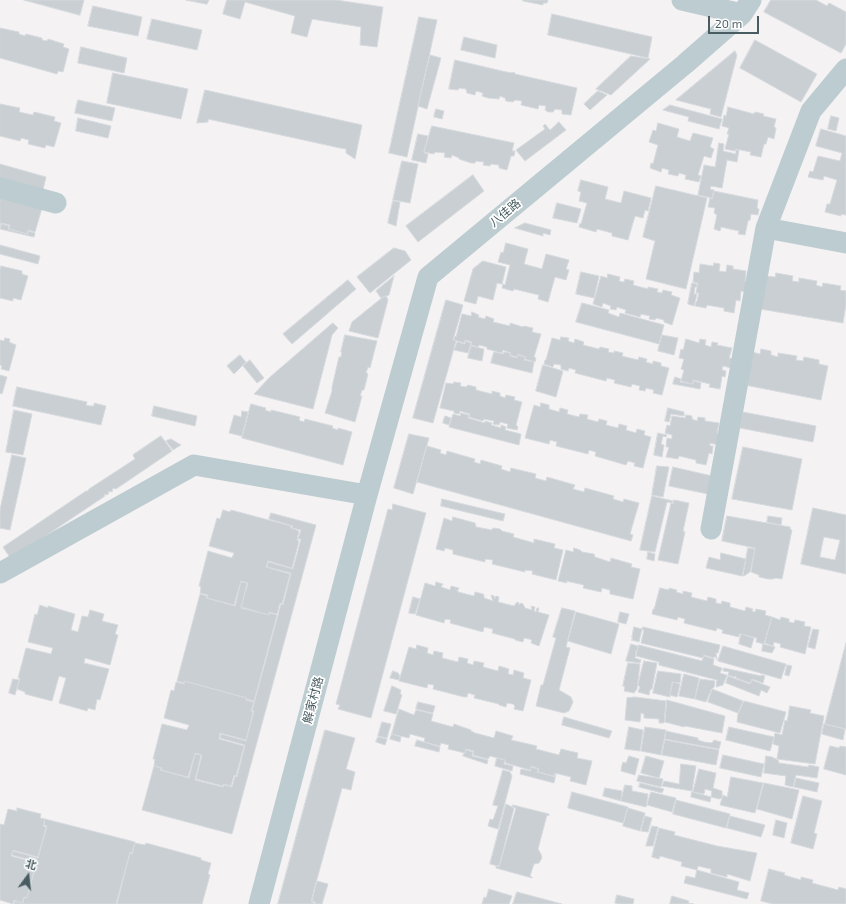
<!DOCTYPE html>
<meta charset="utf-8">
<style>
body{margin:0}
#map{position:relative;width:846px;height:904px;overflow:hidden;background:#f5f2f3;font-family:"Exo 2","Noto Sans SC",sans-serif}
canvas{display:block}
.north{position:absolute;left:8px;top:856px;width:40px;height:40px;-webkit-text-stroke:3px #fff;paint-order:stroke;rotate:15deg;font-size:11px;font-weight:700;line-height:16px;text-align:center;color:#485c62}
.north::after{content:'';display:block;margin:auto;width:14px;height:18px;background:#485c62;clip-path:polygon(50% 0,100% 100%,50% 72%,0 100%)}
.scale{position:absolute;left:708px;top:16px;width:51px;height:18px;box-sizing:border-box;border:2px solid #485c62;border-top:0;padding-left:5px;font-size:12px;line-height:14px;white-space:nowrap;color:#485c62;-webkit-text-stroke:3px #fff;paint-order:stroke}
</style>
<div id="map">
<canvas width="846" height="904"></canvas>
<div class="north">北</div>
<div class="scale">20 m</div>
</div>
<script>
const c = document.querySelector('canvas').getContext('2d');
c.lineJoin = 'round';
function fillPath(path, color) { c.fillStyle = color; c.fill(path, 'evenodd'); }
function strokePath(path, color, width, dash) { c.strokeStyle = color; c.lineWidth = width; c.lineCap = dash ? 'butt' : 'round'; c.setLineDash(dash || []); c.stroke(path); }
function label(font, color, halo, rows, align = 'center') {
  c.font = font + ' "Exo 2","Noto Sans SC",sans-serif'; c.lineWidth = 3.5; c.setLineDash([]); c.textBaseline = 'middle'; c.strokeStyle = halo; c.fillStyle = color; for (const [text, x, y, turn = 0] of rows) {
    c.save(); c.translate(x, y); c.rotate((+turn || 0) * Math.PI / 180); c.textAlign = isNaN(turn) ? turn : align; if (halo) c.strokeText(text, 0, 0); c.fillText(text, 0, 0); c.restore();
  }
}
const building = new Path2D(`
 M24,0H84L80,15Z
 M186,0H209L207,4Z
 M227,0H336L383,7L377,47L360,45L361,27L312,19L307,37L291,33L295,16L245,2L240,19L223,14Z
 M523,0H548L547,3H543V5L523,1Z
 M771,0H816L827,6L829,3L846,12V44L841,53L764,12Z
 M93,6L142,17L138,36L88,26Z
 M552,14L652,37L648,58L548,35Z
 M419,17L437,20L407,157L389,153Z
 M152,19L202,30L197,50L147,39Z
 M0,28L19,32V34L25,36L26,34L42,38V40L47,41L48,39L64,44L63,47L69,49L63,72L58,71L57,74L0,58Z
 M464,37L497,45L495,58L461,50Z
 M755,40L817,74L801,102L740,68Z
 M81,47L127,58L124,73L78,63Z
 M735,51L737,55L721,117L710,114L711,109L676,100Z
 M430,55L441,58L427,109L418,106Z
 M631,56L650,59L611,95L596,89Z
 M455,60L502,71L512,73L514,72L515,74L577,88L571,115L562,114V110L555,109L553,112H548L545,110L546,106L539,105L538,109L521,105L522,101L515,100L513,102L506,101L505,98L500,96L499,99L488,98L482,96L483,93L476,91L475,95L467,93L466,89L459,88L458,90L449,89Z
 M113,73L188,89L181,119L107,103Z
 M205,90L362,125L355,159L346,153V149L340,148L208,119V122L197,123Z
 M598,91L607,95L590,110L584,104Z
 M78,100L115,108L112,121L75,113Z
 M0,104L20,108L19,112L33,115L34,112L55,117L54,121L61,123L54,147L46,145L45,148L28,144L29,140L21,138L20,141L0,136Z
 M670,105L722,119L719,129L688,121L689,117L663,110Z
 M728,107L754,114L755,112L764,114L763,116L776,119L774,127L776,128L774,139L768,137L766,144H764L761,157L750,155L751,152L736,149L735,151L725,149L729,134H727L729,128L722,126L724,115L726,116Z
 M436,109L444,111L442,119L434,117Z
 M831,116L839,118L836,131L828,129Z
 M78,118L111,126L108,138L76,131Z
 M559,122L566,130L525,161L516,150L545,129L543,126L545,124L550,130Z
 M658,123L679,129L677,137L690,141L693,133L713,138L710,147L714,149L711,158L704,156L698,175L701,176L699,182L685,179L686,175L679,173L678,176L668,174L669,170L662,168L661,172L650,168L651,163L653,164L658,145L649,142L653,130L656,131Z
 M432,126L514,143L512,151H515L514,156H511L507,170L499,168V165L491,164L490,166L483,165L484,162L476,161L475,163H471L459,159V158L452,155L451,158L444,157L445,153L435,152L434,154L424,152Z
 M821,129L846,136V215L841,214V216L825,212L827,204H830L837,180L824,176L823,180L808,177L810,171L813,172L818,156L840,161L842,153L816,146Z
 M418,134L428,136L424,153L428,154L426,163L412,160Z
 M719,143L724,144L723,151L736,154V150H739L737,162L727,160L722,188L711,186L710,189L714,190L712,198L698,195L704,165L715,167Z
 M402,161L418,164L410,203L393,200Z
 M0,164L46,177L43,190L0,179Z
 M473,175L484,191L418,242L406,226Z
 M581,180L608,187L605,199L621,203L624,191L651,198L648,211L645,210L643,218L635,216L628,240L612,236V233L597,229L596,232L579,227L580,223L581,224L587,203L579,201L581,192L578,191Z
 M656,186L707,198L686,289L646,279L655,241L643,237Z
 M714,191L758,200L757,208L759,209L758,215L751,214L750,220L748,221L745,235L738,234L739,231L721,227L720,231L714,229L717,215L714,213L715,208L708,207L710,198L712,199Z
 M0,196L42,208L35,232L28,230L27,234L9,229L10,225L1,223L0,226Z
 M393,201L400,202L396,226L388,223Z
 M557,203L581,209L577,223L553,218Z
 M525,223L551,230L550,235L543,233V236L515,228Z
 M2,224L9,226L8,229L28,234V231L35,233L34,237L0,229Z
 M506,243L528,249L524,264L542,269L546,254L569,260L566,269L569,270L566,280L555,277L548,302L538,299L539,295L514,289L513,291L502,288L503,284L505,285L510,265L498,262L501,252L503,253Z
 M0,245L40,256L38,264L0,254Z
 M394,248L405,251L411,260L370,293L357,277Z
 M483,261L506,267L502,284L497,283L493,300L478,296L476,304L464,301L473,269Z
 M714,263L720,264L719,271L726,272L727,265L733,266V269L746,271L745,282H747L745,292L741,291L740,301L736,300L734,313L724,311V308L707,305L706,308L695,306L696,302L697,301L699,293H696L698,283L693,282L694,272L699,273L700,264L713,266Z
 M1,266L22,271V274L28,276L21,300L13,298V301L0,298V269Z
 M581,272L599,276L594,298L576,294Z
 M776,273L793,276L792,281L799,282V278L817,281L816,285L822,287L823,283L841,286L840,290L846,291V304L843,323L760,309L766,276L775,277Z
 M608,274L620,277L619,281L624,282L625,279L634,281L633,285L648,289V287L658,289L657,292L662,293L663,290L672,292L671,295L680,298L672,325L664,322V320L656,318L655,320L649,319L650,316L641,314L640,317L625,313L626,310L617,307L616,310L610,309L611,306L603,303L602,307L593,304L601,276L607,278Z
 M394,276L389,295L381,298L376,291Z
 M348,280L356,289L292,344L283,334Z
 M692,283L697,284V287H695L694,294H697L694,306L688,304Z
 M386,296L388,300L378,338L349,331L352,322L383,297Z
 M446,300L463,305L453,340L456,341L433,423L413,418Z
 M582,303L609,310L608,313L619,317L620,313L664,325L659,344L576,322Z
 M472,312L479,315L478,317L485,319L486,316L494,319L493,322L510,326V323L523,327L524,326L533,328L532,332L541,334L534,357L536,358L535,362L525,359L526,357L518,354L517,357L510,355L511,353L503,350L502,353L487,349V347L479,345L478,347L471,345L472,342L465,340L464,343L454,340L455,336L456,337L462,314L471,316Z
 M333,323L338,328L332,335L313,409L254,394L269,378Z
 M345,335L377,341L370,368L368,367L366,373L368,374L364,390H362L360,396H362L355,422L325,413L332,391V387L339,357H341L342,352H341Z
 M662,335L678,338L674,355L658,351Z
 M561,337L569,338L568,341L574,343L575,339L584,342L583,345L599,349L600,347L609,349L608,352L614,353V351L623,353L622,356L638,360L639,357L647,359L646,362L653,364V361L661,363V366L669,368L662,395L653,393L654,390L646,388L645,391L639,390L640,386L632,384L631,387L614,383L615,380L607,378L606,381L575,373L576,370L569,368L568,371L561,369V365L554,364L553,367L544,364L545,360H546L552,338L560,340Z
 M5,338L10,339L9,342L16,345L9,371L1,369L2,366L0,365V340L4,341Z
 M686,339L699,343L700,339L706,340L705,345L711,347L712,342L718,343L717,345L732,348L729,358L733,359L731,368L723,366L722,370L726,371L725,377L722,376L720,389L709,387L710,384L693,380L692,384L681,381L684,370L681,369L684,359L679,358L681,349L683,350Z
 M465,341L471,343L468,353L454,350L457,342L465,344Z
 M471,346L484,349L482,361L468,358Z
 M761,349L771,351V355L778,357V353L797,356L796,360L803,361L804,357L819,360V364L828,366L821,400L745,385L752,352L760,354Z
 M494,352L503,354L504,352L510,353V356L517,358L518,355L525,357L524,360L534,362L532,373L491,363Z
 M240,355L246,362L234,374L227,366Z
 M250,360L264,378L257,383L243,366Z
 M543,365L563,371L556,397L536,391Z
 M0,375L7,377L2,394L0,393Z
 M675,377L681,379L680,382L693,384V381L701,383L700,389L673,384Z
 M454,382L461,383L460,386L466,387L468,385L476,387V390L492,394V391L500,393V396L505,398L506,395L515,397L514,400L522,402L516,425L518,427L517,430L507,428L508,424L500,422L499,425L493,424L494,421L484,419L483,421L469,417L470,414L460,411L459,414L454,413V411L440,408L446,383L453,384Z
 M17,387L87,402L86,405L90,406H94V403L106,406L101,425L13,406Z
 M541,403L549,405V409L559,412L560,408L568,410L567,414L579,417L580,414L588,415L587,419L598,422L599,419L607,421L606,425L618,428L619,424L627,426L626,430L636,433L637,429L645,431L644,435L651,437L643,468L634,466L635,463L628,461L626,465L595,456L596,452L589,450L588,454L556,446L557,442L550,440L549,444L525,438L534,405L540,407Z
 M251,404L266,408L265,410L271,412V410L300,417L299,420L301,421L304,422L305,419L333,426L332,428L338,430V428L352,432L343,465L242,438Z
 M154,406L197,416L195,426L152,416Z
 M668,408L684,412V416L671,414L669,422L665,421Z
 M14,410L32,414L23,455L6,452Z
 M242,411L248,412L242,436L229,433L234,415L241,417Z
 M743,412L816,426L813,442L740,428Z
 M461,413L469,415L468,418L485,423V421L492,423L491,425L501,428V425L506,427L505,430L521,434L519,445L449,427L453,414L460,416Z
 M686,415L692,416V419L697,421L698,417L705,418V421L719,423L717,433L720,434L718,445L710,443V446H713L712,454L709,453L706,465L696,463V460L679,456L678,459L666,457L669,447H666L667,438L672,439V435L665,433L667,425L670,426L672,416L685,418Z
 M445,416L451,418L449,425L443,423Z
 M658,433L667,435L666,437L663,436L661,444L664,445L662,457L654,455Z
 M409,434L429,438L413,494L394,488Z
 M161,436L172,451L116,489L113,488L112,492L108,491L109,493L107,495L104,494L105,496L11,559L3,547L86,491H88L89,489L135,459L133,455Z
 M171,439L181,445L173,450L166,441Z
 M427,446L441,450L440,453L446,455L447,451L475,459L474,462L480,464L481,460L502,466L501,469L510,472L511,468L536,474L535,478L546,481L547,477L575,485L573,489L584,492L585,488L614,496L613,499L623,502L624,499L639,503L630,534L633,535L631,541L417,482Z
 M743,447L802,459L792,510L732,499Z
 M12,455L26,458L10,530L0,528V510Z
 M657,466L669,467L663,497L652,495Z
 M673,467L712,476L708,494L669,486Z
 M652,496L673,501L672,503L667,502L655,552L640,550Z
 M442,499L505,514L503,521L441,506Z
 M674,500L689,503L683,531L685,532L678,564L658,560L671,503L673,504Z
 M393,504L426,513L371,718L338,709L340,705L336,704L388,509L392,510Z
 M813,508L846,515V574L801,564Z
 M223,510L230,512L231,510L291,526V528L299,531L297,540L299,541L292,568L268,561L266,567L290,574L282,604L280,603L277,614L269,612V615L241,607L248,583L241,581L234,605L207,598L208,595L200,593L201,587L199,586L208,551L232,558L234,553L209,546L217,518L220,519Z
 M271,513L316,525L232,834L142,810L154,766L161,768L160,770L189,778L195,754L201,755L195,780L223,787L224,785L232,787L235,776L237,777L245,745L220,738L221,734L246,741L254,711H252L281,604L283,605L291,573L267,567L268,562L293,569L301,539H298L301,530L292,528L293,526L269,519Z
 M727,516L790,527V529L792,530L782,579L776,578L773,579H768L759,577V575L751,572L755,548L722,541Z
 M768,516L782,518L781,525L767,522Z
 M453,517L475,523L476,527L492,530L493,528L500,529L502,531L514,534L513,537L534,543V539L555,544L554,548L563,550L556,580L532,574L533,571L525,570V572L492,564L493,560L485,559V562L453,554V550L445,548L444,551L436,549L444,518L452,521Z
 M824,537L840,540L835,560L820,557Z
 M574,548L580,550L582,552L594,554L595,557L610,562L611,558L632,564L631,567L640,569L633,599L610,594V590L602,588L601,592L583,588L584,585L566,581L567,583L558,581L566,550L573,552Z
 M748,548L755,549L750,572L744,576H743Z
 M648,552L655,554L654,561L647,559Z
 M721,553L746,559L742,576L706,568L709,557L720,560Z
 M241,582L247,583L241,608L269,615L270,613L277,615L254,701L246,699L247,698L184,681V683L177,681L200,594L207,596L206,598L235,606Z
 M436,582L443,584L441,587L450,590L451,586L459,588L457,591L455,589L457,591L458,590V592L474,596L475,592L483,594L484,595V598L493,601L491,595L494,596L495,599L496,596L499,597L498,602L514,606L517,602L519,603V605L521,603L523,604L525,608L532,610L531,606L535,607L534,611L536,612L537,608H539L538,612L549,615L539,646L531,643L532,640L529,639L524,638L523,642L515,640V639L492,633L493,629L484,627L483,632L450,623L451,620L445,619L444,623L416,615L425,583L435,586Z
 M660,588L669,590V588L677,590L676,592L683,594V591L692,593L691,597L707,601L708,597L716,599V603L721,604L722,601L730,603V607L745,611L746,607L753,609L752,611L755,612L756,609L766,611L765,615L772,617L764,644L756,642L757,638L741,634H739V637L722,633L723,630L717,628L716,631L684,623L685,619L678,617L677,620L652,614L653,609H654Z
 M413,597L420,599L415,614L409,613Z
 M40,605L48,608V606L75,614L71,630L78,632L82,616L88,617L90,610L104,614L102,621L118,625L115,634L118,635L110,665L85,658L84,663L109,669L100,700L97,699L95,710L88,708L87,711L59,703L66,678L59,676L52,701L25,694V692L17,689L20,678H18L26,648L51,654L53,648L28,642L35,614L37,615Z
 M562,608L575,611L566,647L570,648L559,690L571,697L573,702L569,711L564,713L536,706L541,685H543L556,638L553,637Z
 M576,612L619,624L611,654L568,641Z
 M620,612L629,614L626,624L618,622Z
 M772,617L780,620L781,617L789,619V622L794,623L795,620L805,622L804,626L811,627L805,654L780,647L781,644L774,642L773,646L765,643Z
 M634,627L642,629L639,642L631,640L633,639L632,638Z
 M643,627L720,645L718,653H716L717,660L715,656L714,658L704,655L703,658L641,643L644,630H642Z
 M813,629L819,630L815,649L808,647Z
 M741,634L754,638L751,648L739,644Z
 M846,643V729L825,724Z
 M631,644L638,646L637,651H635L636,652L635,658L641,660L640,663L626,661Z
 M763,644L775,647L772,653L762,651Z
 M417,645L428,648L427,653L433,655L434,651L443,653L442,658L458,662L459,657L468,659L467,663L473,665L474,661L484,663L483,667L498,671L499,666L509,669L508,674L513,675L514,670L524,673L523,678L531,680L523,711L514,709L515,706L513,704L507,703L506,707L499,705V704L474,698L475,695L468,693L467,697H464L433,689L434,685L428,684L427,688L399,681L409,647L416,649Z
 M639,645L702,661L704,656L714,659L713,665L722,668L720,673L727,675L723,685L716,687L717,680L659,665V662L636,656Z
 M723,646L786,664L781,679L718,661Z
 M644,661L657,663L652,689L650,690L649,695L638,692L640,687L638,685Z
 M628,663L640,664L637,689L634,693L624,691L625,687L623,686Z
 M787,665L792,666L789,676L785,675Z
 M724,668L761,676V675L765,676L763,683L752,679L750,683L736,678V676L734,677L728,675L729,672L723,671Z
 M393,671L398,673L400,676L399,680L390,678Z
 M658,671L681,674L680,683L672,682L670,697L653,693Z
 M684,674L699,678L695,699L679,696Z
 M728,676L750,684L752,680L770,687L767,693L761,690L759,696L726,683Z
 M13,679L19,680L15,695L9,693Z
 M700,679L715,681L714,687L711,690L706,702L695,699Z
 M185,681L246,698V700L254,702L251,711L253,712L246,740L220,733L219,739L244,746L236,776L234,775L231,786L223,784V786L196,779L202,755L195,753L188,777L161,770L162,768L154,766L155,759H153L162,724L187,730L189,725L164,718L171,690L174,691L176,682L184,684Z
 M673,682L680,684L677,697L670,695Z
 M392,686L401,690L400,694L402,695L396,714L384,711Z
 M712,689L743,701L738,713L708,702Z
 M635,697L666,701L664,723H659V719L644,718V714L641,713L640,722L625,720L627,698Z
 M667,700L725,716L722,733L685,726L684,727L665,722Z
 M744,701L786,712L780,733L737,722L738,714Z
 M418,702L435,706L433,713L416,709Z
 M790,706L811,710L810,713L824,716L815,764L777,759L779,746L773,744L775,733L782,735L785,720L787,721Z
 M399,709L414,715L416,710L433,714L431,721L453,727L454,724L471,730V731L475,733L494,738L496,731L513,736L511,740L537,746L536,749L559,755L561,749L578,753L577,758L592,761L586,785L570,781L571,777L555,773L554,776L538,772L539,769L532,766L530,770L506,763L505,760L490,756L488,759L473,755L474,751L466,749L465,753L448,749L449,745L441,743L440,746L424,742L425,738L410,734L409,738L392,734Z
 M564,717L612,731L609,738L562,725Z
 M382,722L391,724L387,738L378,736Z
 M824,724L845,729L843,740L822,734Z
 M629,727L643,730L640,751L625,749Z
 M645,727L666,730L661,755L641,751Z
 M729,727L774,737L770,751L726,740Z
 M325,730L355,738L346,769L355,772L351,790L342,788L311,901L314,903V904H278Z
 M666,731L698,738V740L704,742L712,743L714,740L721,742L719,749L665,739Z
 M392,734L401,737L400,742L390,739Z
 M378,737L387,739L385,745L376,742Z
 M417,740L440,747L439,752L415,746Z
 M665,740L719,750L716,765L662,755Z
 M830,746L839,748L840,746L846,747V775L824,769Z
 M466,750L473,752L472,756L488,760L487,764L463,756Z
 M723,755L764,764L761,777L720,768Z
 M629,756L639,759L635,775L621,771L622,765L623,762L626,763Z
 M646,756L664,761L659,778L641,773Z
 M766,756L772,757L778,760L779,763L808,767L809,765L819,767L817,778L796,775L793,787L785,785L786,776L764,773Z
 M497,758L505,760L504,764L513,766L512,771L495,766Z
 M681,764L696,766L692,791L662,786L664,781L679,784Z
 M531,767L538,769L537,772L555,777L556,774L554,783L520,774L521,769L530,771Z
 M699,769L716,773L713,788L722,791V798L719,799L711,797L712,791L705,789L704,794L693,792Z
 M503,770L510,772L512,776L498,829L488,826L490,819L493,820L498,806L493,805Z
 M639,775L663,779L661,787L637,781Z
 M731,777L763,783L755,813L720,805L723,795L727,797Z
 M796,778L819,783L817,792L794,787Z
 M640,783L664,789L662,793L639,787Z
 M764,783L799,790L792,819L757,809Z
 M625,785L632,786V791L648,794L646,807L621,801Z
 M605,788L622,791L621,801L603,796Z
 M572,792L628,807L623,823L568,808Z
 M651,792L676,798L672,812L647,805Z
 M692,792L711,797L710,802L691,797Z
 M803,796L822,801L814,833L817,834L813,849L791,843Z
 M676,800L730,814L726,828L673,814Z
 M506,804L514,808L499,866L494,865L490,864Z
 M513,805L549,814V816L547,815L538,849L541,854L542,858L539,863L534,864L530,876L532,877V878L496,868V866L499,867L516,808L512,807Z
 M17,808L41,814L40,818L45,819L43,826L46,827L38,857L13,850L11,856L36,863L27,898L24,897L22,903L14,900L13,904L0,900V824L4,825L8,809L17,811Z
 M628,808L645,813L640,831L623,826Z
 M645,816L652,818L648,832L641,831Z
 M730,816L765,825L761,837L727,828Z
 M45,819L135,842L132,853L130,852L116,904H14L15,901L23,903L24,898H27L37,862L12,855L13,851L38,858L47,826L44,825Z
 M776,820L787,823L784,838L773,835Z
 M652,826L658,827L653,846H646Z
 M659,828L675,832L674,835L717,846L757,853L750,881L727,874V877L711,873V869L698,866L697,870L681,866L682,862L660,856L659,859L652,857Z
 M135,843L145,845L146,843L201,858V860L211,863L208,874L210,875L202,904H117L130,853L132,854Z
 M769,869L785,873L784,875L801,880V877L813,880L812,883L838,890L839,887L846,889V904H773L761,901Z
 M697,870L739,882L737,890L749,893L747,899L684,883L686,876L695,878Z
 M317,881L328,884L322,904H315V902L312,901Z
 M489,889L512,896L509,904H482L484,897L486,898Z
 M517,892L562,904H513Z
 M617,895L634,899L633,904H620L615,903Z
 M672,896L689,901L688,903L694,904H670Z`);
fillPath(building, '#c9cfd2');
strokePath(building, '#d6dade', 1);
strokePath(new Path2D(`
 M682,0L742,14
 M0,188L56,203
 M766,228L846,243
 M711,529L766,228L811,111L846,69
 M0,573L194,465L367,495
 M259,904L367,495L428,277L685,64L742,14L751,0`), '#bcccd0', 21);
label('12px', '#485c62', '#fff', [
 ["八佳路",505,213,-40],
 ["解家村路",313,700,-75]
]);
</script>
